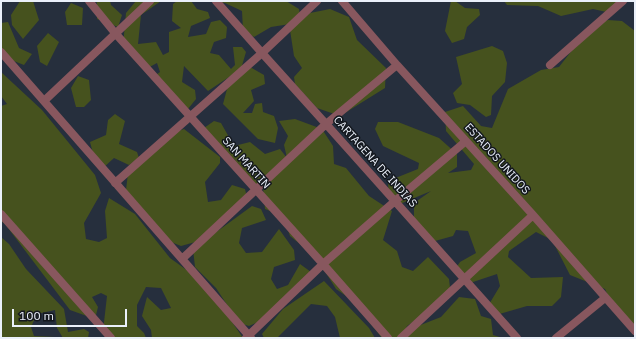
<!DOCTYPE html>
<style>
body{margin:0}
#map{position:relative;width:636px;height:339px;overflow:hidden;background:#262f3d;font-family:"IBM Plex Sans",sans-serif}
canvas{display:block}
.frame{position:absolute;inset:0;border:2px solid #eaf0fa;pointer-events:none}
.scale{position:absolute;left:12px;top:309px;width:115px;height:18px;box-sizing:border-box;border:2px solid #eaf0fa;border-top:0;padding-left:5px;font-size:12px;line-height:14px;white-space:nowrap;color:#eaf0fa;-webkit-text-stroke:3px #13171d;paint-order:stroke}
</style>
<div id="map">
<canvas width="636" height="339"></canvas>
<div class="frame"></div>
<div class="scale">100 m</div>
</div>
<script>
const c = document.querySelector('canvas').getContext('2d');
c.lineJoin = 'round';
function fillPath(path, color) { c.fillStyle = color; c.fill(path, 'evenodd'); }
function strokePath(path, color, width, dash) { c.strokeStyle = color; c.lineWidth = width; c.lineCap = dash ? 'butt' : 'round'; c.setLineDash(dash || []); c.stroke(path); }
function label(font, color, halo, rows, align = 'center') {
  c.font = font + ' "IBM Plex Sans",sans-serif'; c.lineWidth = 3; c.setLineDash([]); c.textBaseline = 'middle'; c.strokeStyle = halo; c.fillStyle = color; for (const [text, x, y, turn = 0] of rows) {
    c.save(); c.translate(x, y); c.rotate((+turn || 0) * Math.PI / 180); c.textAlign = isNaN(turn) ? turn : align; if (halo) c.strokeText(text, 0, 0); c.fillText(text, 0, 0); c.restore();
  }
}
fillPath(new Path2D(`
 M20,1H33L39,20L23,39L12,25L11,15Z
 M96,1H110L111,5L122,15L118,27L97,19V3Z
 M136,1H161L141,15L138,44L156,42L163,55L169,52V32L181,28L172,21L173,4L177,1H191L197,9L208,12L210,18L191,26L188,37L206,34L211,22L220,20L227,27L226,38L214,42L210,53L219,55L231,69L235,65L233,47H242L246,52L241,69L208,91L184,66L182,82L195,90L196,99L188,109L153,77L160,72L157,63L144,70L123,45L126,13Z
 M207,1H286L299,9L300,16L290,24L271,27L254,37L243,30L242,11L225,3Z
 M451,1H455L465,8L479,9L480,15L467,27L464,39L452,43L445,31Z
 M504,1H621L611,13L593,9L561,16L538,6L507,5Z
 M71,3L83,8L82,25H67L65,12Z
 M330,9L349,17L357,40L386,68L385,88L340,116L317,108L295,84L294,77L302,68L294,56L290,30L310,13Z
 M608,20L622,21L635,31V326L618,318L605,289L570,275L552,240L536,232L509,251L508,257L531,278L563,277L561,297L552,306H527L496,315L488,306L500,286L497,274L467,284L453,272L460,262L476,253L468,231L456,230L453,236L435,241L414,228V203L431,191L400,204L389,200L388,181L418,169L419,163L383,146L375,129L378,122H398L439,138L457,154V167L448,173L471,170L474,164L446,131L445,112L463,106L481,126L492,128L508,89L541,70L559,67L591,26Z
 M8,22L19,48L32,54L24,65L6,58L1,52V23Z
 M48,33L59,42L47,66L40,62L37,46Z
 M492,46L503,51L507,63L505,82L492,96L491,115L486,117L470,105L457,103L453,93L462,84L456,57Z
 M250,67L264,75L265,84L251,90L254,101L243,113H252L255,104L262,103L263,112L274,116L278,128L275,143L258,139L223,104L230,78Z
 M1,72L42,110L95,175L101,193L84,223L86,239L99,242L107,238L105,211L109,198L135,214L170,258L206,284L243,338H152L151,330L142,316L147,297L161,310L171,308L161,288L146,287L137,305V326L144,333L146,338H107L103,331L107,296L101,293L92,297L98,307L95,319L70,310L5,224L1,221V106L7,104L1,96Z
 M78,76L89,80L91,100L84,107H76L71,88Z
 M115,114L125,121L119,144L137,152L139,158L129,165L114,158L103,168L95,161L90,142L106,135L108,120Z
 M295,119L322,129L333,146L334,164L346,168L369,196L392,211L383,240L397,251L402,267L413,271L428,257L449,279L451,296L407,326L402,338H382L352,300L336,289L316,257L290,236L283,216L265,209L263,187L242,179L235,160L211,143L204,128L214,121L221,123L234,146L250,142L265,154L280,149L287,158L284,145L288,136L279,121Z
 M184,129L220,157V163L205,182L208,202L221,200L232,185L245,189L248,202L199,241L181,246L171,242L126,190L128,173L168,135Z
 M252,206L261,209L266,220L242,228L239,243L246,253L262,252L279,229L294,250L295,260L274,267L271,279L277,289L288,285L300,264L311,272L267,318L249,326L239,323L216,288L195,267L193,249Z
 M1,237L9,244L26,269L64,309L68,332L84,329L89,332L88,338H63L57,328L55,310L37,314L31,327L34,336L55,337L56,338H1Z
 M324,281L369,328L375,338H340L335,317L327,306L311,304L277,338H264L262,334L283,309Z
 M459,297L475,299L481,316L491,319L493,335L503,338H407L413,328L441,317Z`), '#46521e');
strokePath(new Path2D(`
 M89,1L115,33L323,264L388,338
 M216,1L262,53L326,124L517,338
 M342,1L397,65L533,215L635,331
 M1,52L251,338
 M550,65L623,1
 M44,101L150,1
 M115,183L262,53L317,1
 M1,214L111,338
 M182,259L326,124L397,65
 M246,338L323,264L395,201L466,141
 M401,338L533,215
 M556,338L605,298`), '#88575e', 8);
label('11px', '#eaf0fa', '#13171d', [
 ["ESTADOS UNIDOS",497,159,48],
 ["CARTAGENA DE INDIAS",375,162,48],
 ["SAN MARTIN",246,163,48]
]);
</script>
